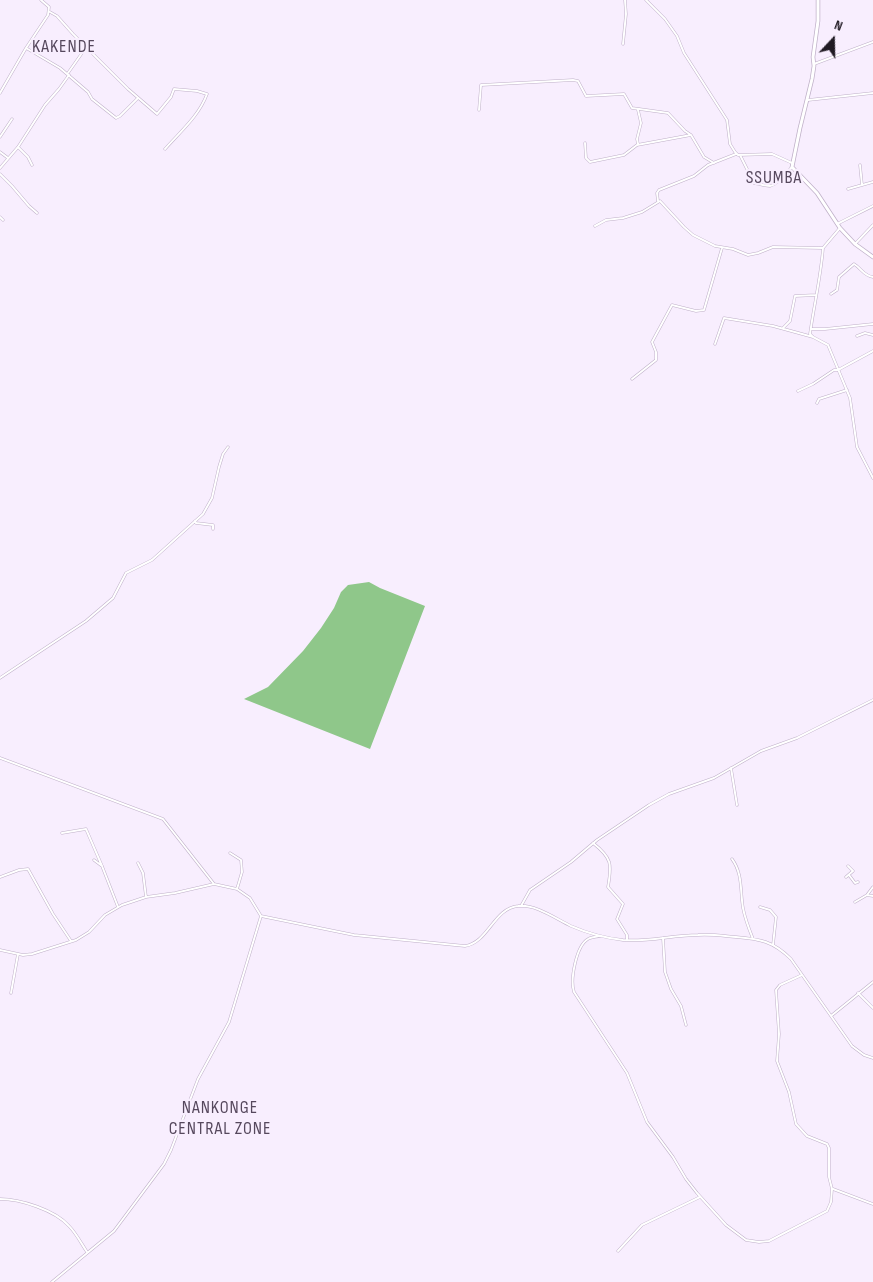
<!DOCTYPE html>
<style>
body{margin:0}
#map{position:relative;width:873px;height:1282px;overflow:hidden;background:#f8eefe;font-family:"Sofia Sans Condensed",sans-serif}
canvas{display:block}
.north{position:absolute;left:808px;top:15px;width:50px;height:50px;-webkit-text-stroke:4px #f8eefe;paint-order:stroke;rotate:21deg;font-size:14px;font-weight:700;line-height:20px;text-align:center;color:#201a23}
.north::after{content:'';display:block;margin:auto;width:18px;height:22px;background:#201a23;clip-path:polygon(50% 0,100% 100%,50% 72%,0 100%)}
</style>
<div id="map">
<canvas width="873" height="1282"></canvas>
<div class="north">N</div>
</div>
<script>
const c = document.querySelector('canvas').getContext('2d');
c.lineJoin = 'round';
function fillPath(path, color) { c.fillStyle = color; c.fill(path, 'evenodd'); }
function strokePath(path, color, width, dash) { c.strokeStyle = color; c.lineWidth = width; c.lineCap = dash ? 'butt' : 'round'; c.setLineDash(dash || []); c.stroke(path); }
function label(font, color, halo, rows, align = 'center') {
  c.font = font + ' "Sofia Sans Condensed",sans-serif'; c.lineWidth = 4.5; c.setLineDash([]); c.textBaseline = 'middle'; c.strokeStyle = halo; c.fillStyle = color; for (const [text, x, y, turn = 0] of rows) {
    c.save(); c.translate(x, y); c.rotate((+turn || 0) * Math.PI / 180); c.textAlign = isNaN(turn) ? turn : align; if (halo) c.strokeText(text, 0, 0); c.fillText(text, 0, 0); c.restore();
  }
}
fillPath(new Path2D(`
 M369,582L380,588L425,606L370,749L244,699L268,687L303,651L321,628L334,608L341,592L348,585Z`), '#8fc78a');
const street = new Path2D(`
 M646,0L665,19L677,36L684,53L727,120L730,144L735,152L738,155L772,154L792,163
 M50,12L57,16L73,34L128,89L157,114L171,97L174,89L197,91L207,94C199,116 180,132 165,149
 M623,44L626,14L625,0
 M26,48L60,68L88,92L92,99L116,118L120,116L138,98
 M814,64L873,42
 M68,73L87,46
 M0,93L26,48L48,15L49,7L41,0
 M808,100L873,93
 M479,110L481,85L573,80L578,81L586,96L624,94L632,108L668,113L685,131L691,135L704,157L714,163
 M638,110L641,123L637,139L638,144
 M0,137L12,119
 M585,143L586,158L590,162L624,155L637,145L691,135
 M18,147L28,157L32,165
 M0,152L8,158
 M740,155L754,183C758,184 766,186 770,186C779,184 786,173 792,167
 M860,165L862,185
 M0,168L18,147L45,105L59,89L69,75
 M0,174L12,186L29,206L37,213
 M848,189L873,182
 M658,201L657,193L659,190L694,176L708,165L736,154
 M0,217L3,220
 M837,224L873,206
 M595,226L606,220L623,218L642,212L660,201L684,227L693,235L715,246L733,249L748,255L758,253L773,247L823,248L840,228
 M855,244L873,225
 M831,294L837,290L839,277L854,264C861,268 864,276 873,277
 M783,328L790,321L795,296L816,295
 M811,329H825L873,324
 M857,336L865,333L873,335
 M813,337L810,334C814,305 821,276 823,248
 M715,344L724,318L773,326L813,337L828,345L850,398L857,447L873,478
 M632,379L656,360V352L652,342L672,305L696,311L704,310L722,248
 M798,391L813,384L834,370H838L873,351
 M817,403L819,399L847,390
 M195,521L196,523L213,525V529
 M0,678L86,621L113,598L126,573L152,560L203,514L212,498L219,467L223,454L228,447
 M0,758L163,819L214,884L237,889L250,898L261,916L354,935L465,946C488,943 494,908 518,906C536,904 556,919 571,926C587,933 605,938 623,940C648,942 673,935 698,935C711,934 724,936 736,937C760,939 773,941 791,959L852,1046L864,1055L873,1058
 M731,768L737,805
 M62,833L86,829L102,866
 M593,843C612,858 612,864 608,887L623,904L617,919L627,935V940
 M230,853L241,860L242,872L237,889
 M732,859C743,874 740,891 743,908C745,919 749,929 753,939
 M94,860L102,866L118,907
 M138,863L143,873L146,897
 M849,875L855,883L858,882
 M0,877L19,870L28,869L53,914L71,941
 M846,877L853,871L848,866
 M867,895L873,896
 M855,902L867,895L873,887
 M521,906L530,890L571,862L597,840L649,805L669,794L714,778L761,751L797,738L873,700
 M760,907L770,910L776,917L773,945
 M600,936C596,937 591,937 588,939C576,946 570,980 574,992L627,1073L647,1122L673,1157L686,1179L697,1193L726,1225L746,1240L759,1242L769,1241L827,1211L831,1202L832,1189L829,1177V1148L827,1144L807,1136L796,1124L789,1092L777,1061L779,1034L776,990L780,985L802,975
 M663,938L665,972L671,989L681,1006L686,1025
 M0,950L23,955L32,954L76,940L89,932L105,915L122,905L146,897L175,893L214,884
 M11,993L18,954
 M858,993L873,1008
 M831,1016L873,982
 M833,1189L873,1204
 M0,1199C20,1199 55,1210 69,1226C76,1233 81,1243 87,1252
 M618,1251L642,1225L700,1197
 M52,1282L114,1231L164,1164L171,1150L198,1079L229,1022L261,916`);
const secondary = new Path2D(`
 M818,0V21L813,57L814,66L812,79L800,128L792,167L817,193L840,228L855,244L873,257`);
strokePath(street, '#bfb0c8', 3);
strokePath(secondary, '#bfb0c8', 4.5);
strokePath(street, '#fff', 2);
strokePath(secondary, '#fff', 3);
c.letterSpacing = '1px';
label('18px', '#56485d', '#f8eefe', [
 ["KAKENDE",64,47],
 ["SSUMBA",774,178],
 ["NANKONGE",220,1108],
 ["CENTRAL ZONE",220,1129]
]);
c.letterSpacing = '0px';
</script>
